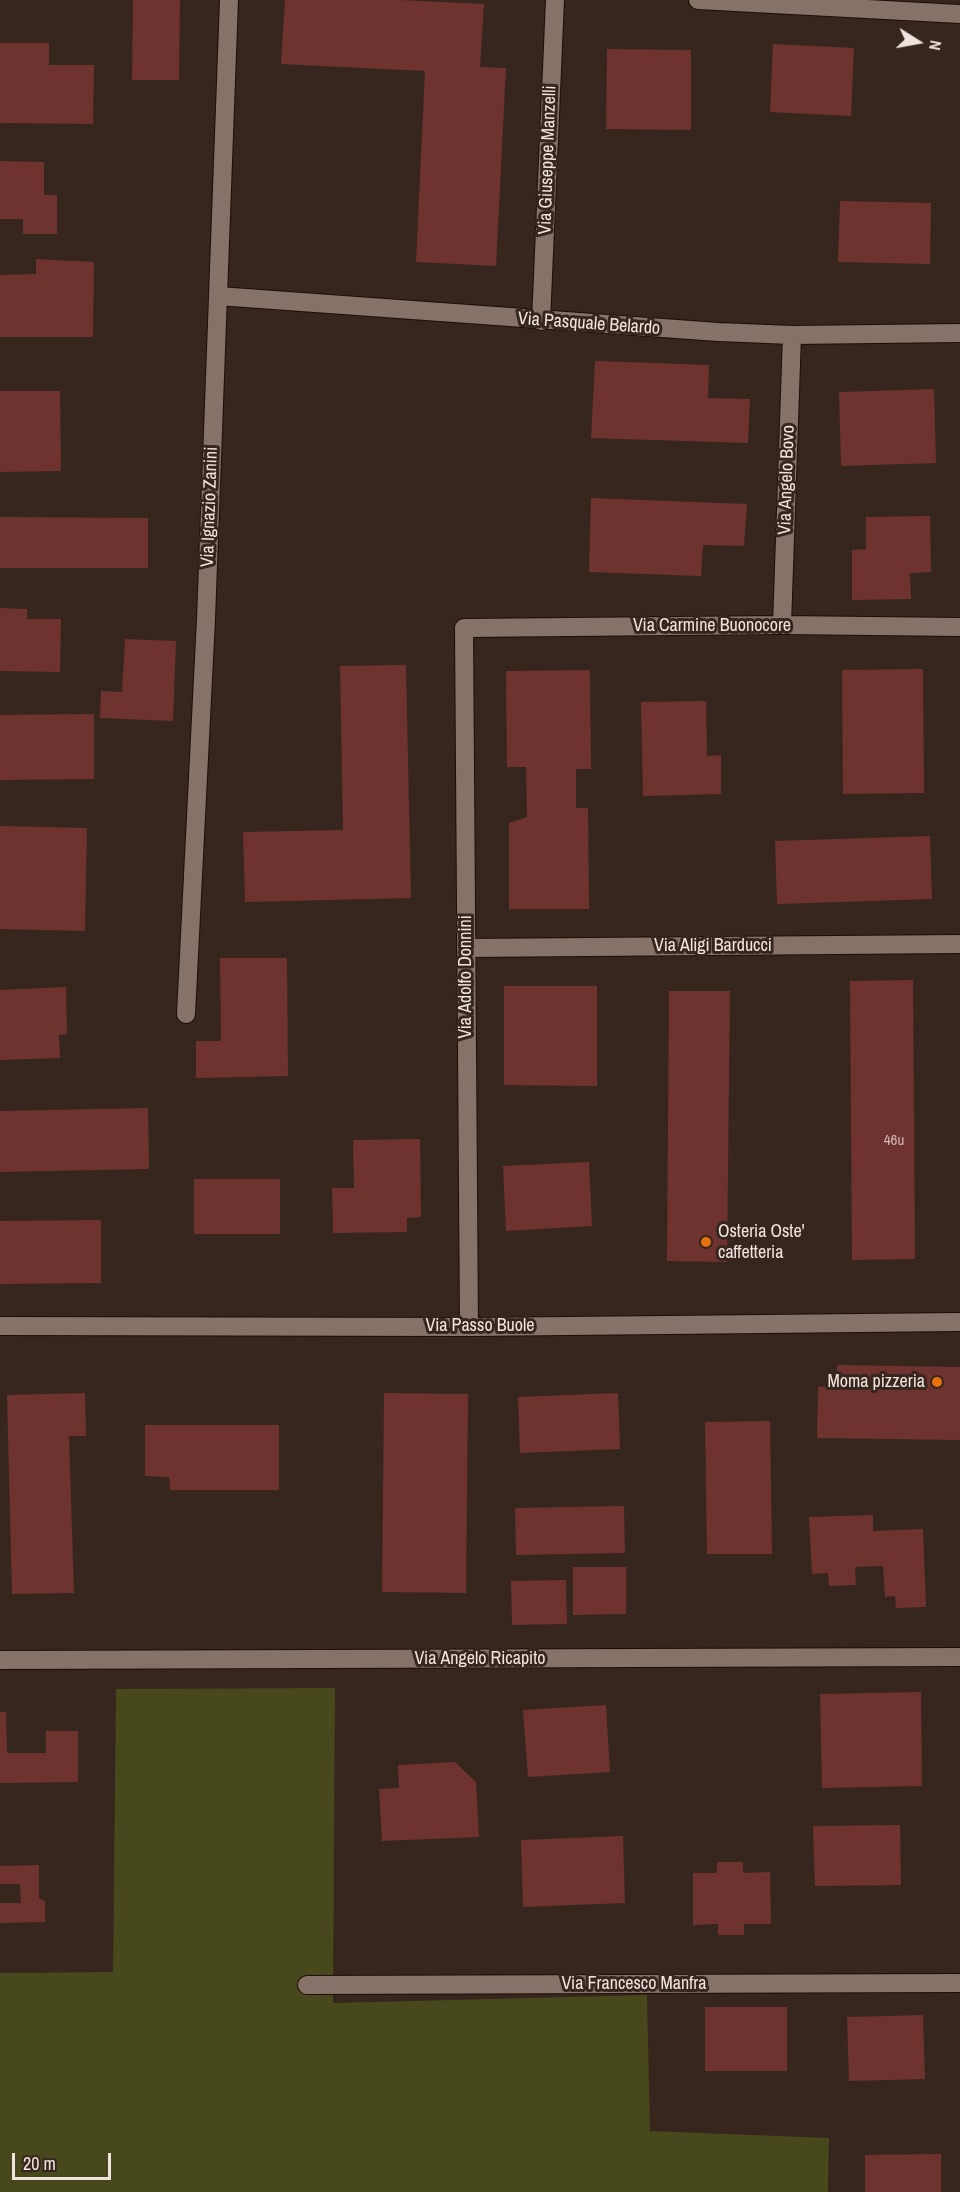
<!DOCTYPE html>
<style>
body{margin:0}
#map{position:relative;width:960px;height:2192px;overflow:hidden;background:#37261e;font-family:"Archivo Narrow",sans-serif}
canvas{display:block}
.north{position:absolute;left:888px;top:12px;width:60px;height:60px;-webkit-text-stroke:4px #37261e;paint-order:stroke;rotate:101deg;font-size:16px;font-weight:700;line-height:24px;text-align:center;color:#f0e4df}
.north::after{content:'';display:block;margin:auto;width:21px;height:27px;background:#f0e4df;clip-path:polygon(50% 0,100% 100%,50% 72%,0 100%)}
.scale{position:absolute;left:12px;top:2153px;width:99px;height:27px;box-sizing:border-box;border:3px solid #f0e4df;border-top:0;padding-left:8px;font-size:18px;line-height:21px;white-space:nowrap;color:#f0e4df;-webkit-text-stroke:4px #37261e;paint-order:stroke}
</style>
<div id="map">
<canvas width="960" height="2192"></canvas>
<div class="north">N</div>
<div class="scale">20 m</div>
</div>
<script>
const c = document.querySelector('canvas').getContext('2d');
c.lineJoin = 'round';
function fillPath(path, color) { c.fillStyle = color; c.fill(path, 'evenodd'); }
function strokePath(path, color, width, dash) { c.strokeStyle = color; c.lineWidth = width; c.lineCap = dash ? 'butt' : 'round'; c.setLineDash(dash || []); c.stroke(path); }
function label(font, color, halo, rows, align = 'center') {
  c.font = font + ' "Archivo Narrow",sans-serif'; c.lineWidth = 6; c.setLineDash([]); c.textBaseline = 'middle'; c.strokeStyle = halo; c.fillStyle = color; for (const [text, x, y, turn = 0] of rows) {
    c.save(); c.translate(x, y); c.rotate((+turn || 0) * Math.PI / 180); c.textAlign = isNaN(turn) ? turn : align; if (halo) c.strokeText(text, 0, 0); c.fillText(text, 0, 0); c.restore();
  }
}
fillPath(new Path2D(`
 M335,1688L333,2003L647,1995L650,2131L829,2138L828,2192H0V1973L113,1972L116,1689Z`), '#47481b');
fillPath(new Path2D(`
 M133,0H180L179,80H132Z
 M285,0H400L484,4L480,67L506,68L496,266L416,262L425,71L281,64Z
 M0,43H49V65H94L93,124L0,123Z
 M773,44L854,48L851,116L770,112Z
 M607,49L691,50V130L606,129Z
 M0,161L44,162V195H57V234H23V219H0Z
 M840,201L931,203L930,264L838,262Z
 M36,259L94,262L93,337H0V275L36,274Z
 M595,361L709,365L708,398L750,399L748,443L591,438Z
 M934,389L936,463L841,466L839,392Z
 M0,391H60L61,471L0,472Z
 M591,498L747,504L744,546L703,545L701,576L589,572Z
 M930,516L931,572L910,573L911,599L852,600V550L866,549V517Z
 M0,517L148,518V568H0Z
 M0,608L27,609V619H61L60,672L0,671Z
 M125,639L176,641L173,721L100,718L101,691L122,692Z
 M406,665L411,898L245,902L243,832L343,830L340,666Z
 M923,669L924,793L843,794L842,670Z
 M590,670L591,769H576V808H588L589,909H509V823L527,817L526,767H507L506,671Z
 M706,701L707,756L721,755V794L643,796L641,702Z
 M94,714V779L0,780V715Z
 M0,826L87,828L85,931L0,929Z
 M930,836L932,899L777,904L775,841Z
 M220,958H287L288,1076L196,1078V1041H221Z
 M913,980L915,1259L852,1260L850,981Z
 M504,986H597V1086L504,1085Z
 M66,987L67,1034L59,1035L60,1058L0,1060V990Z
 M669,991H730L727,1262L667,1261Z
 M148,1108L149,1169L0,1172V1111Z
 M420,1139L421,1217L407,1218V1232L333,1233L332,1188H354L353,1140Z
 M589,1162L592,1226L506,1231L503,1166Z
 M194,1179H280V1234H194Z
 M101,1220V1283L0,1284V1221Z
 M837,1365L960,1367V1440L817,1438L818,1387L836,1386Z
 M85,1393L86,1436H69L74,1593L12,1594L7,1395Z
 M384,1393L468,1394L466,1593L382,1592Z
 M618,1393L620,1449L520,1453L518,1397Z
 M770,1421L772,1554H707L705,1422Z
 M145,1425H279V1490H170L169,1477L145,1476Z
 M624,1506L625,1553L516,1555L515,1508Z
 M873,1515V1531L923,1529L926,1607L896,1608L895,1596L885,1597L883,1566L855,1567L856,1585L829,1586L828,1573L812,1574L809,1517Z
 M573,1567H626V1614L573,1615Z
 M566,1580L567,1624L512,1625L511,1581Z
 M921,1692L922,1786L822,1788L820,1694Z
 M606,1705L610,1772L528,1777L523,1710Z
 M0,1712H6L7,1753H46V1731H78V1782L0,1783Z
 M455,1762L476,1782L479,1837L382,1841L379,1789L399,1788L398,1765Z
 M900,1825L901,1885L815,1886L813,1826Z
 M623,1836L625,1903L523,1907L521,1840Z
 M717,1862H743V1873L770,1872L771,1924H744V1935H718V1924L693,1925V1873H717Z
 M39,1865V1898L45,1901V1922L0,1923V1903H21L20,1884H0V1866Z
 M705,2007H787V2071H705Z
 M923,2015L925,2079L849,2081L847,2017Z
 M941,2154V2192H865V2155Z`), '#6e332e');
const minor = new Path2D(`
 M698,0L960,14
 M218,296L718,332L792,335L960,333
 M541,321L555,0
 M782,625L792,335
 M466,948L960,944
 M186,1014L206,619L229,0
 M0,1326L469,1327L960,1322
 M469,1327L464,628L782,625L960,627
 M0,1660L960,1657
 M307,1985L960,1983`);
strokePath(minor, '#1d0e08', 20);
strokePath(minor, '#867269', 18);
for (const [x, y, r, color] of [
 [706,1242,6,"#e8710a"],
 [937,1382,6,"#e8710a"]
]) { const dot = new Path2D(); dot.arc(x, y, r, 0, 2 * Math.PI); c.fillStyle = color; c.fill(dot); strokePath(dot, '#37261e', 2); }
label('15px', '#d0b8b3', null, [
 ["46u",894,1141]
]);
label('18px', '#f0e4df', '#37261e', [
 ["Via Giuseppe Manzelli",548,160,-88],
 ["Via Pasquale Belardo",589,324,4],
 ["Via Angelo Bovo",787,480,-88],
 ["Via Ignazio Zanini",210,507,-88],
 ["Via Carmine Buonocore",712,626],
 ["Via Aligi Barducci",713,946],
 ["Via Adolfo Donnini",466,977,-90],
 ["Via Passo Buole",480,1326],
 ["Via Angelo Ricapito",480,1659],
 ["Via Francesco Manfra",634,1984]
]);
label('18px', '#f0e4df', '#37261e', [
 ["Osteria Oste'",718,1232],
 ["caffetteria",718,1253],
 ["Moma pizzeria",925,1382,"right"]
], 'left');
</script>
